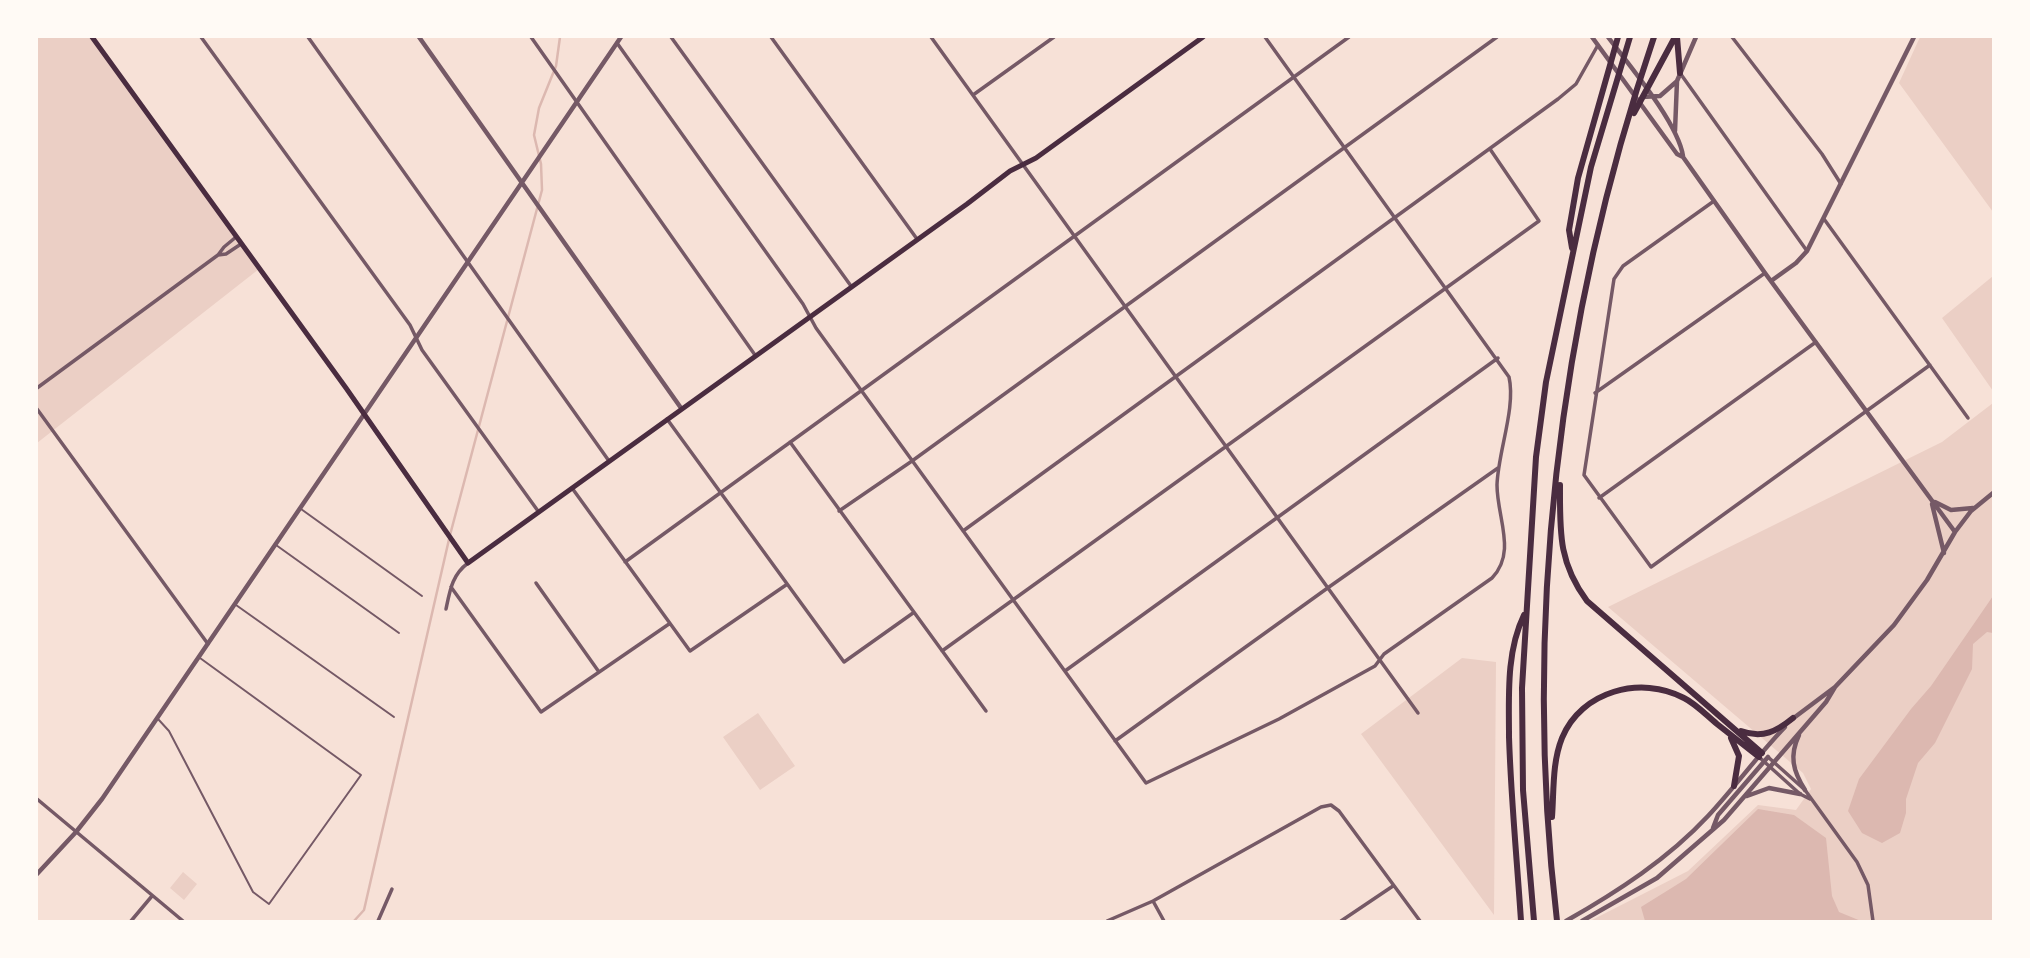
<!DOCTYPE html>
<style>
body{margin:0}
#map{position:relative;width:2030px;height:958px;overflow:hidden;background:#f7e1d7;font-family:"Roboto Serif",serif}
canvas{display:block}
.frame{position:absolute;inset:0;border:38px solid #fffaf5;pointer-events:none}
</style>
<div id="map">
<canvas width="2030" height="958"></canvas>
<div class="frame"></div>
</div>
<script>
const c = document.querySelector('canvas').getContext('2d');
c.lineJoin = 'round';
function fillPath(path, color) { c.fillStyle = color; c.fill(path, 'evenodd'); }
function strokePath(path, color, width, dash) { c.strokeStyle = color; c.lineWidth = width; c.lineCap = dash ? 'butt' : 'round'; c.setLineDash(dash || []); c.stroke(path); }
fillPath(new Path2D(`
 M37,37H93L259,269L37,443Z
 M1920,37H1993V212L1899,83Z
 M1993,276V391L1942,318Z
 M1993,403V921H1590L1688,871L1758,805L1796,810L1811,789L1803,773L1608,607L1942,442Z
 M1462,658L1496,662L1494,915L1361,734Z
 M758,713L795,766L760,790L723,737Z
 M183,872L197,884L184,900L170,888Z`), '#ebcfc5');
fillPath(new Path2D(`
 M1993,596V633L1987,632L1973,644L1972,669L1935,743L1918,763L1906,799V813L1900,833L1882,843L1862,833L1848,811L1859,779L1911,709L1931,686Z
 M1758,809L1794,815L1826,838L1832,896L1839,912L1861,921H1645L1641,907L1686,879Z`), '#dcb8b0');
strokePath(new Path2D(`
 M354,921L364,910L450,535L542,190L541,164L534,135L539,108L556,66L560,37`), '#dcb8b0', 2.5);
strokePath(new Path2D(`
 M301,509L422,596
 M276,545L399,633
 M236,605L394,717
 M158,719L169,731L253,892L269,904L361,775L200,658`), '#755966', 2);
strokePath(new Path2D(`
 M201,37L410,325L422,350L538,511
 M308,37L609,461
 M531,37L755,355
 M671,37L851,286
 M771,37L917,239
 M931,37L1418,713
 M1732,37L1822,154L1841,184
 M617,43L803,304L816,328L1146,783L1279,719L1375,666L1384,654L1492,578C1517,552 1497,518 1497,485C1498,452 1516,408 1509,377L1265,37
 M1680,73L1807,251
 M973,95L1054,37
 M1714,201L1623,266L1614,279L1584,475L1651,567L1930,365
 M1824,219L1968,418
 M218,255L226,254L241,244
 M37,388L218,255L224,247L236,237
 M1595,393L1765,273
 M37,409L208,644
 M667,419L844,662L913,613
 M790,442L986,711
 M572,488L690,651L786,585
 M1599,498L1816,342
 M839,511L912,461L1497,37
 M963,531L1558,99L1576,84L1598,45
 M625,562L1349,37
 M536,583L599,672
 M451,587L541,712L669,624
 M446,609C450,590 452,575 468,563
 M942,651L1539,221L1490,149
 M1065,671L1498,358
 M1115,741L1329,587L1498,468
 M1759,757L1800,794L1810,799
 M1768,757L1805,790L1857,862L1868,885L1873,921
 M37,799L183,921
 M1153,901L1164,921
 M131,921L152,896
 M378,921L392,889
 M1107,921L1153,901L1321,807L1331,805L1339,811L1420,921
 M1341,921L1393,886`), '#755966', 3.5);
strokePath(new Path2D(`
 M419,37L681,408
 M1592,37L1677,154L1683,157L1765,273L1955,532
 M1608,37C1629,65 1678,123 1683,156
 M1642,97L1660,96L1676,82
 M1675,131L1677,81L1696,37
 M1771,281L1796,263L1807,251L1914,37
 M1935,502L1951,510L1973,508
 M1932,504L1944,553
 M1791,720L1835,687L1894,625L1927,580L1955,532L1971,511L1993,493
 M1799,735C1789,756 1793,771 1805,790
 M1747,796L1769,788L1800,794
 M1713,828L1718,815L1768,757
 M37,874L76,832L102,799L621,37
 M1566,921C1617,892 1668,859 1708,816C1735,787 1758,755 1785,727
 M1582,921L1657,878L1724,820L1826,702L1835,687`), '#755966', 4.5);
strokePath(new Path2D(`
 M92,37L346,388L468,563L967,204L1010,171L1036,158L1203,37`), '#4a2c40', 5);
strokePath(new Path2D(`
 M1677,37L1680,73
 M1634,113L1675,37
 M1572,248L1569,230L1578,178L1618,37
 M1560,485C1560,531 1558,562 1587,601L1762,753
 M1741,731C1763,739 1777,731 1793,718
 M1731,738L1739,756L1734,786
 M1552,817C1554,791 1552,763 1562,738C1581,691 1641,675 1684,698C1696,704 1706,715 1717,724C1731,735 1745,746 1759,757
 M1521,921C1517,860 1511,799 1509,737C1509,697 1506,652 1524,615
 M1534,921L1523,790L1522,688L1536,457L1546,382L1591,167L1630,37
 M1557,921C1522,626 1558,318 1654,37`), '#4a2c40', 6);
</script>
